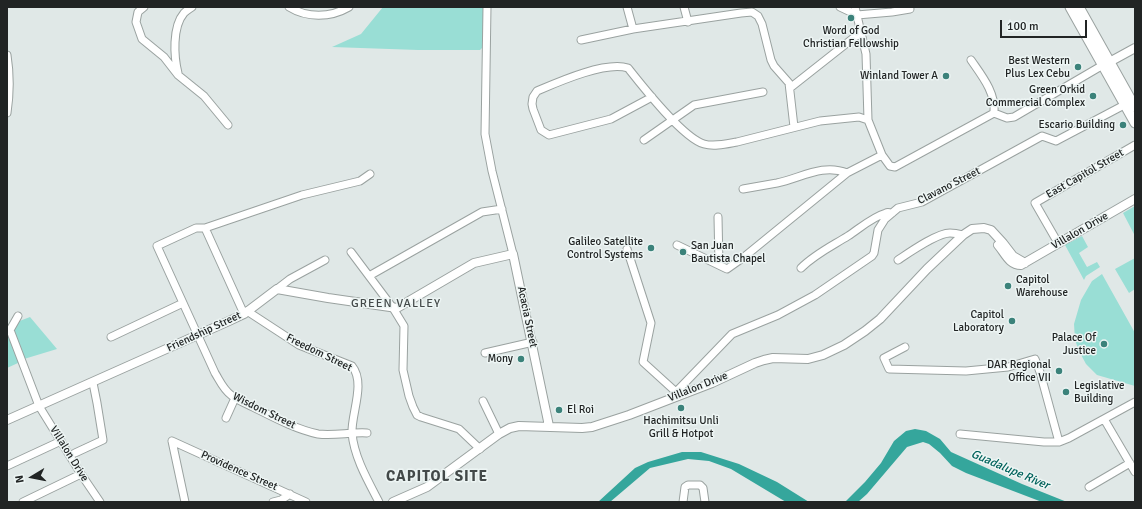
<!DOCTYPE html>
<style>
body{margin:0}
#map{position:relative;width:1142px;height:509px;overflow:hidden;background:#e0e8e7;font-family:Signika,sans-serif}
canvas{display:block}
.frame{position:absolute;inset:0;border:8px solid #212424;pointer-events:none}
.north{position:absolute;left:12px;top:457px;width:40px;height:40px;-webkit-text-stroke:3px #edf5f4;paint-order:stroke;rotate:260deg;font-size:11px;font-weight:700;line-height:16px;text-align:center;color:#212424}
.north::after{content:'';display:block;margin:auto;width:14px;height:18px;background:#212424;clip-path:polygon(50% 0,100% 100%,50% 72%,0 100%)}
.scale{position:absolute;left:1000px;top:20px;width:87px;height:18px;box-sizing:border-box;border:2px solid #212424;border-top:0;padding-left:5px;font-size:12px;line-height:14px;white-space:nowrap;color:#212424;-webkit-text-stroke:3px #edf5f4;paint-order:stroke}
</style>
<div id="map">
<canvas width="1142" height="509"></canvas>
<div class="frame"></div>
<div class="north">N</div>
<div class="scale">100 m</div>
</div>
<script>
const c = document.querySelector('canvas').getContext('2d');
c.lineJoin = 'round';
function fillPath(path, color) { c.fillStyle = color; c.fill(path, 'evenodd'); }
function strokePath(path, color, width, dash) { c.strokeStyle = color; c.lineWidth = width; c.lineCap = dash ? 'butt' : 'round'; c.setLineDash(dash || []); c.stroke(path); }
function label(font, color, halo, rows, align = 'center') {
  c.font = font + ' Signika,sans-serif'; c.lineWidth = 3; c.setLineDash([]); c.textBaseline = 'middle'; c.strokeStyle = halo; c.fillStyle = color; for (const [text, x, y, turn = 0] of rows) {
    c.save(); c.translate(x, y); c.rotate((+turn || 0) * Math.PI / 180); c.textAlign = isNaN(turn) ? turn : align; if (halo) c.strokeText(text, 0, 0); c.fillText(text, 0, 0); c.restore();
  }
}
fillPath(new Path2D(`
 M383,7H483V47L480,50H418L332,47L361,34Z
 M1135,206V236L1123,213Z
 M1082,236L1088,247L1079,253L1087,267L1097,262L1100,267L1086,276L1084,280L1065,245Z
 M1135,258V289L1129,293L1115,269Z
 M1102,274L1135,333V386L1097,375L1086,364L1079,351L1075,340L1074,324L1081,300L1092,281Z
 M30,317L57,349L24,359L14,330L17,322Z
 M7,330L18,361V363L7,368Z`), '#99ded5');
fillPath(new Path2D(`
 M915,429L926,431L940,439L951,452L1022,484L1067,502H1042L966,473L952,466L940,453L929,444L923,442L907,447L867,494L858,502H845L865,482L881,463L894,441L906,431Z
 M682,452H701L739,464L777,482L809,502H786L731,469L709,461L688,459L650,468L610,502H598L635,468L648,462Z`), '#35a69c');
const minor = new Path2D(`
 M144,7L138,12L136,22L142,39L164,57L178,75L204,96L228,125
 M289,7C307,18 330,18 349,7
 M487,7L485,134L492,171L513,254
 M627,7L633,29
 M684,7L688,22
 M840,7L857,15L892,12L910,9
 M855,7L866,54L868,120L882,155L890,166L895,167L994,113
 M581,40L633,29L741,13L752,12L758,16L762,24L771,60L774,66L789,83L794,127
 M7,55C10,74 10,93 7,113
 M971,60C982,76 996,93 994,113
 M178,73C174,57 172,27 184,13C186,11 189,9 192,7
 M790,88L861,32
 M652,97L611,119L549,135L541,130L533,109L532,104L533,97L537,91C558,82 605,61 628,68C643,87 683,138 704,144C714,147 726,144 737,142L820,121L859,117L868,120
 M994,113L1007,118L1014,117L1103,65
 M644,140L694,105L763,92
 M743,189C754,187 766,185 777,183C801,178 823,163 847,173
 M718,217L719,265
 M205,228L244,314
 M1058,243L1035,203L1135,145
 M677,245L727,269L744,257L847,173L882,155
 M627,249L651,323L643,362L676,392L678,396
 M351,252L393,308L404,326L403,370L409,396L413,407L417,415L421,417L459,429L480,449
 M898,260C910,252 937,233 950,233C954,233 959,234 963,235
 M801,268C815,254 832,246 848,236C859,229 872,217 886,213C888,212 889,213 892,213
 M369,276L482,212L502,209
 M277,289L290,279L325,260
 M247,311L299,345L352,366C366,383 351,414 352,433C354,457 368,481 379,502
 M18,316L10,330L39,406L81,474L100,502
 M111,337L183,303
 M905,347L884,358L889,369L966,371L1008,367L1035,359L1040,372L1059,442
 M485,353L533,342
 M676,392L732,334L778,315L815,295L872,256L874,253L878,230L885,219L898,208L922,202L1042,136L1056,141L1128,103
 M483,401L499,434
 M226,418L235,398
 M1104,419L1135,472
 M367,433C351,432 334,436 318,434C295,429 273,417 253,407C245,403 237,400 231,395C223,389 220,381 215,373L157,246L196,228H205L302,195L360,181L370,174
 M960,434L1044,442H1059L1069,438L1135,402
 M172,441L306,502
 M172,441L185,502
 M75,453L103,440L97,403L93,383
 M7,466L61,441
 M1089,487L1130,463
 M23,502L81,474
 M273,502L281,500L290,494
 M683,502L685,487L688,485H700L703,488L705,502`);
const tertiary = new Path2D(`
 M1104,65L1135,48
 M998,245C1005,253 1009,265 1021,265L1135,199
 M7,420L229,321L244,314L277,289L328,298L397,308L474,263L513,254L549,426
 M393,502L427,487L499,434L510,428L519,426L582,428L592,427L629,415L712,383L755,363L764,360L773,358L808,359L823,355L844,345L865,331L880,319L927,269L963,235L972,229L984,228L991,230L1003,243L1013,256L1025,263`);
const secondary = new Path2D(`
 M1070,7L1135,123
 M1079,7L1135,107`);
strokePath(minor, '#9aa2a0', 9);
strokePath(tertiary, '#9aa2a0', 10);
strokePath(secondary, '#9aa2a0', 11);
strokePath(minor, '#fff', 7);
strokePath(tertiary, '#fff', 8);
strokePath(secondary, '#fff', 9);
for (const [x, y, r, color] of [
 [851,18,4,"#3b827a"],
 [1078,67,4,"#3b827a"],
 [946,76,4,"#3b827a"],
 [1093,96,4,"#3b827a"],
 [1123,125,4,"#3b827a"],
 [651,248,4,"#3b827a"],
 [683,252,4,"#3b827a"],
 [1008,286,4,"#3b827a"],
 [1012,321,4,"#3b827a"],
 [1104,344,4,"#3b827a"],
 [521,359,4,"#3b827a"],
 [1059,371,4,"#3b827a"],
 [1066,392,4,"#3b827a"],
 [681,408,4,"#3b827a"],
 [559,410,4,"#3b827a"]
]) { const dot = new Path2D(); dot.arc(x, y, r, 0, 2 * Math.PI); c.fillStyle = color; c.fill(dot); strokePath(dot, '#edf5f4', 1.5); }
label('11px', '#212424', '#edf5f4', [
 ["Word of God",851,31,"center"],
 ["Christian Fellowship",851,44,"center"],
 ["Best Western",1070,61],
 ["Plus Lex Cebu",1070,74],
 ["Winland Tower A",938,76],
 ["Green Orkid",1085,90],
 ["Commercial Complex",1085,103],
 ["Escario Building",1115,125],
 ["Galileo Satellite",643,242],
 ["Control Systems",643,255],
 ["San Juan",691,246,"left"],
 ["Bautista Chapel",691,259,"left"],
 ["Capitol",1016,280,"left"],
 ["Warehouse",1016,293,"left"],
 ["Capitol",1004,315],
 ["Laboratory",1004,328],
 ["Palace Of",1096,338],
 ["Justice",1096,351],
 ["Mony",513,359],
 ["DAR Regional",1051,365],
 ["Office VII",1051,378],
 ["Legislative",1074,386,"left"],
 ["Building",1074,399,"left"],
 ["El Roi",567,410,"left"],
 ["Hachimitsu Unli",681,421,"center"],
 ["Grill & Hotpot",681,434,"center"]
], 'right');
label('11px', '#212424', '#edf5f4', [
 ["East Capitol Street",1085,174,-30],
 ["Clavano Street",949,186,-27],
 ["Villalon Drive",1080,231,-30],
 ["Acacia Street",527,317,78],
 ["Friendship Street",204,332,-25],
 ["Freedom Street",319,353,26],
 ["Villalon Drive",698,387,-22],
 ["Wisdom Street",264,411,26],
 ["Villalon Drive",69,454,58],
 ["Providence Street",239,471,24]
]);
c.letterSpacing = '1px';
label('12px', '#434949', '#edf5f4', [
 ["GREEN VALLEY",396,304]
]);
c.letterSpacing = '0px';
label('italic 12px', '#00625b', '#edf5f4', [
 ["Guadalupe River",1010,470,23]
]);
c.letterSpacing = '1px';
label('bold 15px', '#434949', '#edf5f4', [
 ["CAPITOL SITE",437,477]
]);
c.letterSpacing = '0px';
</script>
